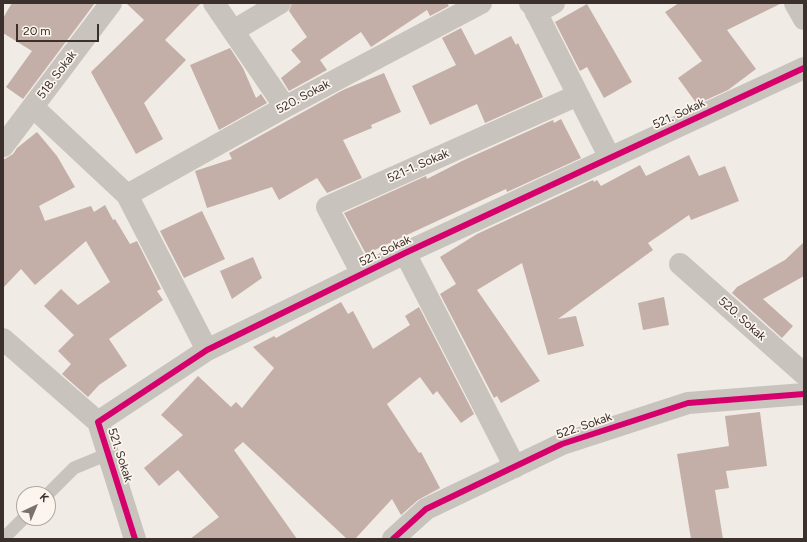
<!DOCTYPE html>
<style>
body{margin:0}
#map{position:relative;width:807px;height:542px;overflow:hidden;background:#f0ebe5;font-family:Figtree,sans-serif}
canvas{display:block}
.frame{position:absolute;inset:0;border:4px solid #3b302b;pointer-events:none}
.north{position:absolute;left:16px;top:486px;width:40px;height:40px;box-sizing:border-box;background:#fbf5ee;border:1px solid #aea6a0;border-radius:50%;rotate:44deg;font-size:11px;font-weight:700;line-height:16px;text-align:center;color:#3b302b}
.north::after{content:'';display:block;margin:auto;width:14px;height:18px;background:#7a716c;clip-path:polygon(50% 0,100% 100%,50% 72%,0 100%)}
.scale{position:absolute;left:16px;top:24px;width:83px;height:18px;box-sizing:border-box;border:2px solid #3b302b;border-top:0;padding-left:5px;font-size:12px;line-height:14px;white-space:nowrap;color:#3b302b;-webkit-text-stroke:3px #fbf5ee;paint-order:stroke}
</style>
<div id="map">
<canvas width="807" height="542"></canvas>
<div class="frame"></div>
<div class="north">K</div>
<div class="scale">20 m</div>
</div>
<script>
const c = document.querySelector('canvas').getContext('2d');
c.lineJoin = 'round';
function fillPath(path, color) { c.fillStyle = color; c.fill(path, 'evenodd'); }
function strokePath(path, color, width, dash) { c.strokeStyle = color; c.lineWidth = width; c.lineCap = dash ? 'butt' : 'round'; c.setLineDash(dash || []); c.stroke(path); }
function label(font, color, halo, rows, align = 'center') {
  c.font = font + ' Figtree,sans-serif'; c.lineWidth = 3.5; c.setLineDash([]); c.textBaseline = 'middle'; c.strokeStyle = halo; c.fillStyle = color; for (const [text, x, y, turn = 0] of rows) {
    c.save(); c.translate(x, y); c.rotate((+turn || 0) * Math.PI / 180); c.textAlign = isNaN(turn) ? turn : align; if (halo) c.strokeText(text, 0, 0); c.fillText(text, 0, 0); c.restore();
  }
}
fillPath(new Path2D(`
 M12,3H95L23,99L6,87L32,51L3,33V18Z
 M126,3H201L165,40L186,60L144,103L163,139L136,154L91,72L144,20Z
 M292,3H447L449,6L430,16L427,10L371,47L361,32L320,60L327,70L289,91L281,78L301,62L291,50L307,37L289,11Z
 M679,3H782L727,30L756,69L728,90L697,104L678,78L702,61L665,12Z
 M587,4L632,82L604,98L587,67L580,71L555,22Z
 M461,28L475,55L511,36L516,45L518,43L543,97L485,123L477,104L430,125L412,86L456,65L442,38Z
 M230,48L243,68L256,98L261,94L267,103L219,130L190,65Z
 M384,73L401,112L371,125L372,128L343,140L362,178L327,193L317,178L279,200L272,187L207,208L195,171L232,159L229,153L343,90Z
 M561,119L581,158L507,192L506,189L366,254L344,213L426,176L427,179L462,161L553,120L554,123Z
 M37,132L57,156L75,187L39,206L45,221L91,206L94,212L105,205L113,220L115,219L130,244L137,241L161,289L157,291L163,300L109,339L127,366L99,385L88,397L62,374L71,364L58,351L74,335L44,306L61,289L78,305L110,282L86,241L35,285L21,269L3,288V160L13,154L17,148Z
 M689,155L699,176L725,166L739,201L691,220L689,215L648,243L653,250L558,319L576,316L584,346L548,355L522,263L477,290L540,381L501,403L497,396L494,398L440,294L456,284L440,257L477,234L593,180L594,182L597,180L601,186L640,165L646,176Z
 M202,211L225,259L184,278L160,231Z
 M804,242V276L763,299L793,326L782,338L732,293L737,287L785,260Z
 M253,257L262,278L232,299L220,271Z
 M664,297L669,325L643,330L638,303Z
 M341,302L348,314L353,311L373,349L410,325L405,316L419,307L474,414L461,423L437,391L433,395L420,377L387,404L419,453L421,452L440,488L418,500L401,515L392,499L355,539H347L243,442L234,450L297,539H190L219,517L178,470L159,486L144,468L183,435L161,415L198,376L231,407L236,402L242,408L274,368L253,347L274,336L276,338Z
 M760,412L767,466L726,471L729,488L715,490L723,539H691L677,454L729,446L725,416Z`), '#c3afa7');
strokePath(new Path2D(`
 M48,494L74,468L108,454
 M3,539L24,518`), '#c9c3be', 13);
strokePath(new Path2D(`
 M214,3L285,107
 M530,3L532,4L610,158
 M795,3L804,19
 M536,13L554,3
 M233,31L280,3
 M33,107L127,195L207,350
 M3,146L111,3
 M127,195L285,107L481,3
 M405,253L515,467
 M680,264L804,374
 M362,274L327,207L578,95
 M3,339L98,422
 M135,539L98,422L207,350L405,253L804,68
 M393,539L426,509L562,444L688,403L804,394`), '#c9c3be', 22);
strokePath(new Path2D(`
 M135,539L98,422L207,350L405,253L804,68
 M393,539L426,509L562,444L688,403L804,394`), '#d6006c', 6);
label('12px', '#3b302b', '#fbf5ee', [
 ["518. Sokak",57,75,-53],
 ["520. Sokak",303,97,-28],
 ["521. Sokak",679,114,-25],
 ["521-1. Sokak",418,166,-24],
 ["521. Sokak",385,251,-26],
 ["520. Sokak",742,319,42],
 ["522. Sokak",584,426,-19],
 ["521. Sokak",120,455,72]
]);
</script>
